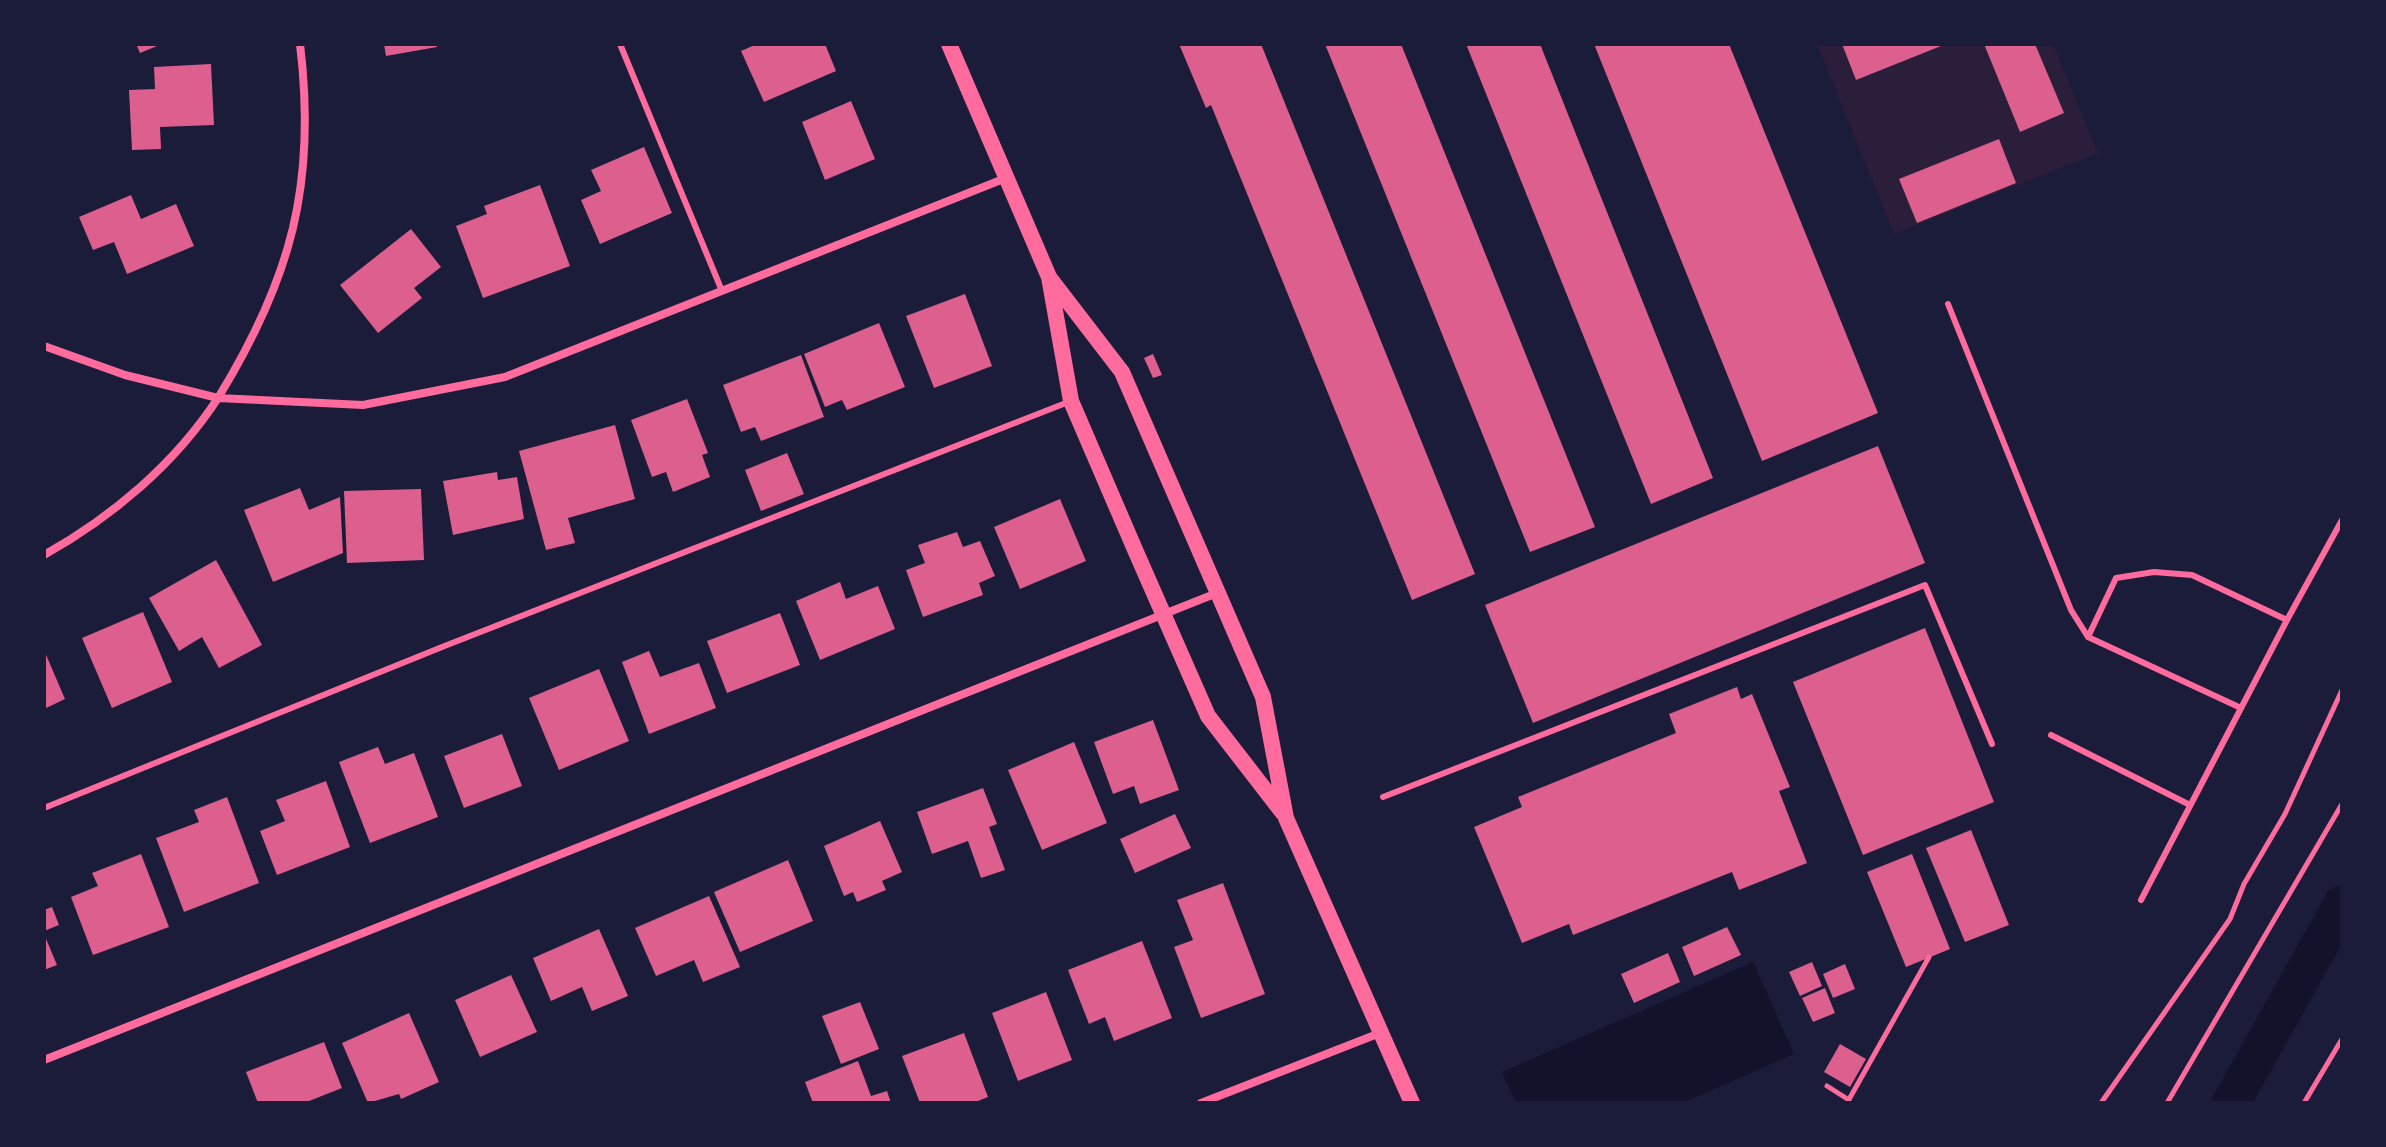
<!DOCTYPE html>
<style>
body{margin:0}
#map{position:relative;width:2386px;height:1147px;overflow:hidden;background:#1b1b3a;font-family:"Source Serif 4",serif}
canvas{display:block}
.frame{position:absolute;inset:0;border:46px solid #1b1b3a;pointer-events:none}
</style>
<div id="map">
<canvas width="2386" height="1147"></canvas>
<div class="frame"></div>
</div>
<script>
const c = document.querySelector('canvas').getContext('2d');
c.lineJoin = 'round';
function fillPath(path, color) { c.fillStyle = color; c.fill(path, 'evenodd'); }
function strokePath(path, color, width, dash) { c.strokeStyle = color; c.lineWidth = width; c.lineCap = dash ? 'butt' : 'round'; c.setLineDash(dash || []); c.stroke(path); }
fillPath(new Path2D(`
 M1817,44H2053L2098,153L1894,234Z`), '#2a1e3b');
fillPath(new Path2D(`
 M1753,962L1794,1054L1682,1103H1516L1502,1072Z`), '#12122b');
strokePath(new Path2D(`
 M2231,1103L2342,905`), '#12122b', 38);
fillPath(new Path2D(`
 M136,44H162L140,53Z
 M384,44H436L437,47L386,56Z
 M757,44H825L836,71L764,102L741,51Z
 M1179,44H1261L1475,574L1412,600L1211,105L1206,108Z
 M1325,44H1401L1595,527L1530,552Z
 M1466,44H1540L1713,478L1651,504Z
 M1594,44H1729L1878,413L1762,461Z
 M1842,44H1946L1856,80Z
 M1984,44H2035L2064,113L2020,132Z
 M211,64L214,125L160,127L161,149L132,150L129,90L155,89L154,67Z
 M851,101L875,159L825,180L802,122Z
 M1999,139L2016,183L1917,223L1899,179Z
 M644,147L672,213L600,244L581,200L601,191L591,170Z
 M540,185L570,266L483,298L456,226L487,214L484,206Z
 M131,195L141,219L176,204L194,246L127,274L114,242L93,250L79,217Z
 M411,229L441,267L414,288L422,298L378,333L340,285Z
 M965,294L992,366L934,388L906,316Z
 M879,323L905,387L847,410L842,400L825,407L804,354Z
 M1153,354L1162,375L1153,378L1144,358Z
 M801,355L824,417L761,441L755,427L741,432L723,385Z
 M687,399L708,453L702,455L710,477L673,492L666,472L652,477L631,420Z
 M615,425L635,499L568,518L575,543L546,550L519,451Z
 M1878,446L1925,563L1533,723L1485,605Z
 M787,453L804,494L761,511L745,470Z
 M497,472L498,480L517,477L524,519L453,535L443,481Z
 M300,488L309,510L340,497L343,553L273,582L244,510Z
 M421,489L424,560L347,563L344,491Z
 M1060,499L1086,561L1020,589L994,527Z
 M957,532L963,547L980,541L995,576L979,583L983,595L923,617L906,570L925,563L918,545Z
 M216,560L262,645L219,668L202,637L179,651L149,598Z
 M840,582L846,599L878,586L895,629L820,660L796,601Z
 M143,612L172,682L112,708L82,638Z
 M780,613L800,665L727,693L707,641Z
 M1925,628L1994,802L1863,855L1793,682Z
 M44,650L65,699L44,709Z
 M649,651L660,677L699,663L716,708L649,734L622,662Z
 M599,669L629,741L559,770L529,698Z
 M1737,687L1741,699L1752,694L1790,787L1779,791L1807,863L1739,890L1732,872L1573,935L1569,924L1522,943L1474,827L1522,807L1518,797L1676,733L1669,714Z
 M1153,720L1179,790L1140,804L1134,786L1113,794L1094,742Z
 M502,734L522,786L464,808L444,756Z
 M1074,742L1107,823L1042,850L1008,770Z
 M378,747L385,764L414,753L438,817L370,843L339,762Z
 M326,781L350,847L277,875L260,831L285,821L276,800Z
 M983,788L997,824L989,827L1005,870L981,878L968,841L932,854L917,812Z
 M227,797L259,883L184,912L156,838L199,822L194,810Z
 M1175,814L1191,848L1135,873L1120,839Z
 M880,821L902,872L882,881L886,890L857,902L853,892L844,896L824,846Z
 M1971,830L2009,925L1965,942L1926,848Z
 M141,854L169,927L93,955L71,897L98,886L92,873Z
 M1912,854L1950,949L1906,967L1867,872Z
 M788,860L813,921L740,952L714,892Z
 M1223,883L1265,994L1201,1018L1174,947L1193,940L1177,900Z
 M709,896L740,967L703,982L694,960L656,976L635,928Z
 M52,907L59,925L44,931V910Z
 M1727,927L1741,955L1694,976L1682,947Z
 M599,929L628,996L592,1011L582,987L551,1001L533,958Z
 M44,934L57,965L44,970Z
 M1142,941L1172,1018L1114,1041L1105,1017L1089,1024L1068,970Z
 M1668,953L1680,982L1634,1003L1621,974Z
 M1812,962L1822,986L1800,996L1789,972Z
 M1845,964L1855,989L1833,998L1823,974Z
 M511,975L537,1032L480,1057L455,1000Z
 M1825,988L1835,1013L1813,1022L1802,998Z
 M1046,992L1072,1060L1018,1081L992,1013Z
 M860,1002L879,1049L841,1064L822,1016Z
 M409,1013L439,1082L401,1099L399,1094L368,1103L342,1043Z
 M964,1033L988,1097L973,1103H920L902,1056Z
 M324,1042L342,1088L304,1103H258L246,1072Z
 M1840,1044L1866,1059L1850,1087L1824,1072Z
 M858,1061L871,1096L887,1091L891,1103H813L805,1082Z`), '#dd5f8e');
strokePath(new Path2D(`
 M1827,1086L1849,1100
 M1847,1103L1929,957
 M2101,1103L2230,919L2244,884L2285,814L2342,690
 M2167,1103L2342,804
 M2304,1103L2342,1039`), '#ff6b9d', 5);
strokePath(new Path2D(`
 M620,44L722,291
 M1948,304L2071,610L2088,637L2116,578L2154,572L2192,575L2287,620L2141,900
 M2287,620L2342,520
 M2088,637L2241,708
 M2051,735L2190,805
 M1383,797L1925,585L1992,744
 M44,808L442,647L1071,401`), '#ff6b9d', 6);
strokePath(new Path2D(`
 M44,346L125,375L218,398C291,279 317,184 300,44
 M44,555C112,517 175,464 218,398L363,405L505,377L1006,178
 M44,1060L1217,593
 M1201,1103L1380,1033`), '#ff6b9d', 8);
strokePath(new Path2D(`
 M949,44L1049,277L1071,401L1136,552L1208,716L1283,813
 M1049,277L1122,372L1263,697L1286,818L1412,1103`), '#ff6b9d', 16);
</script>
